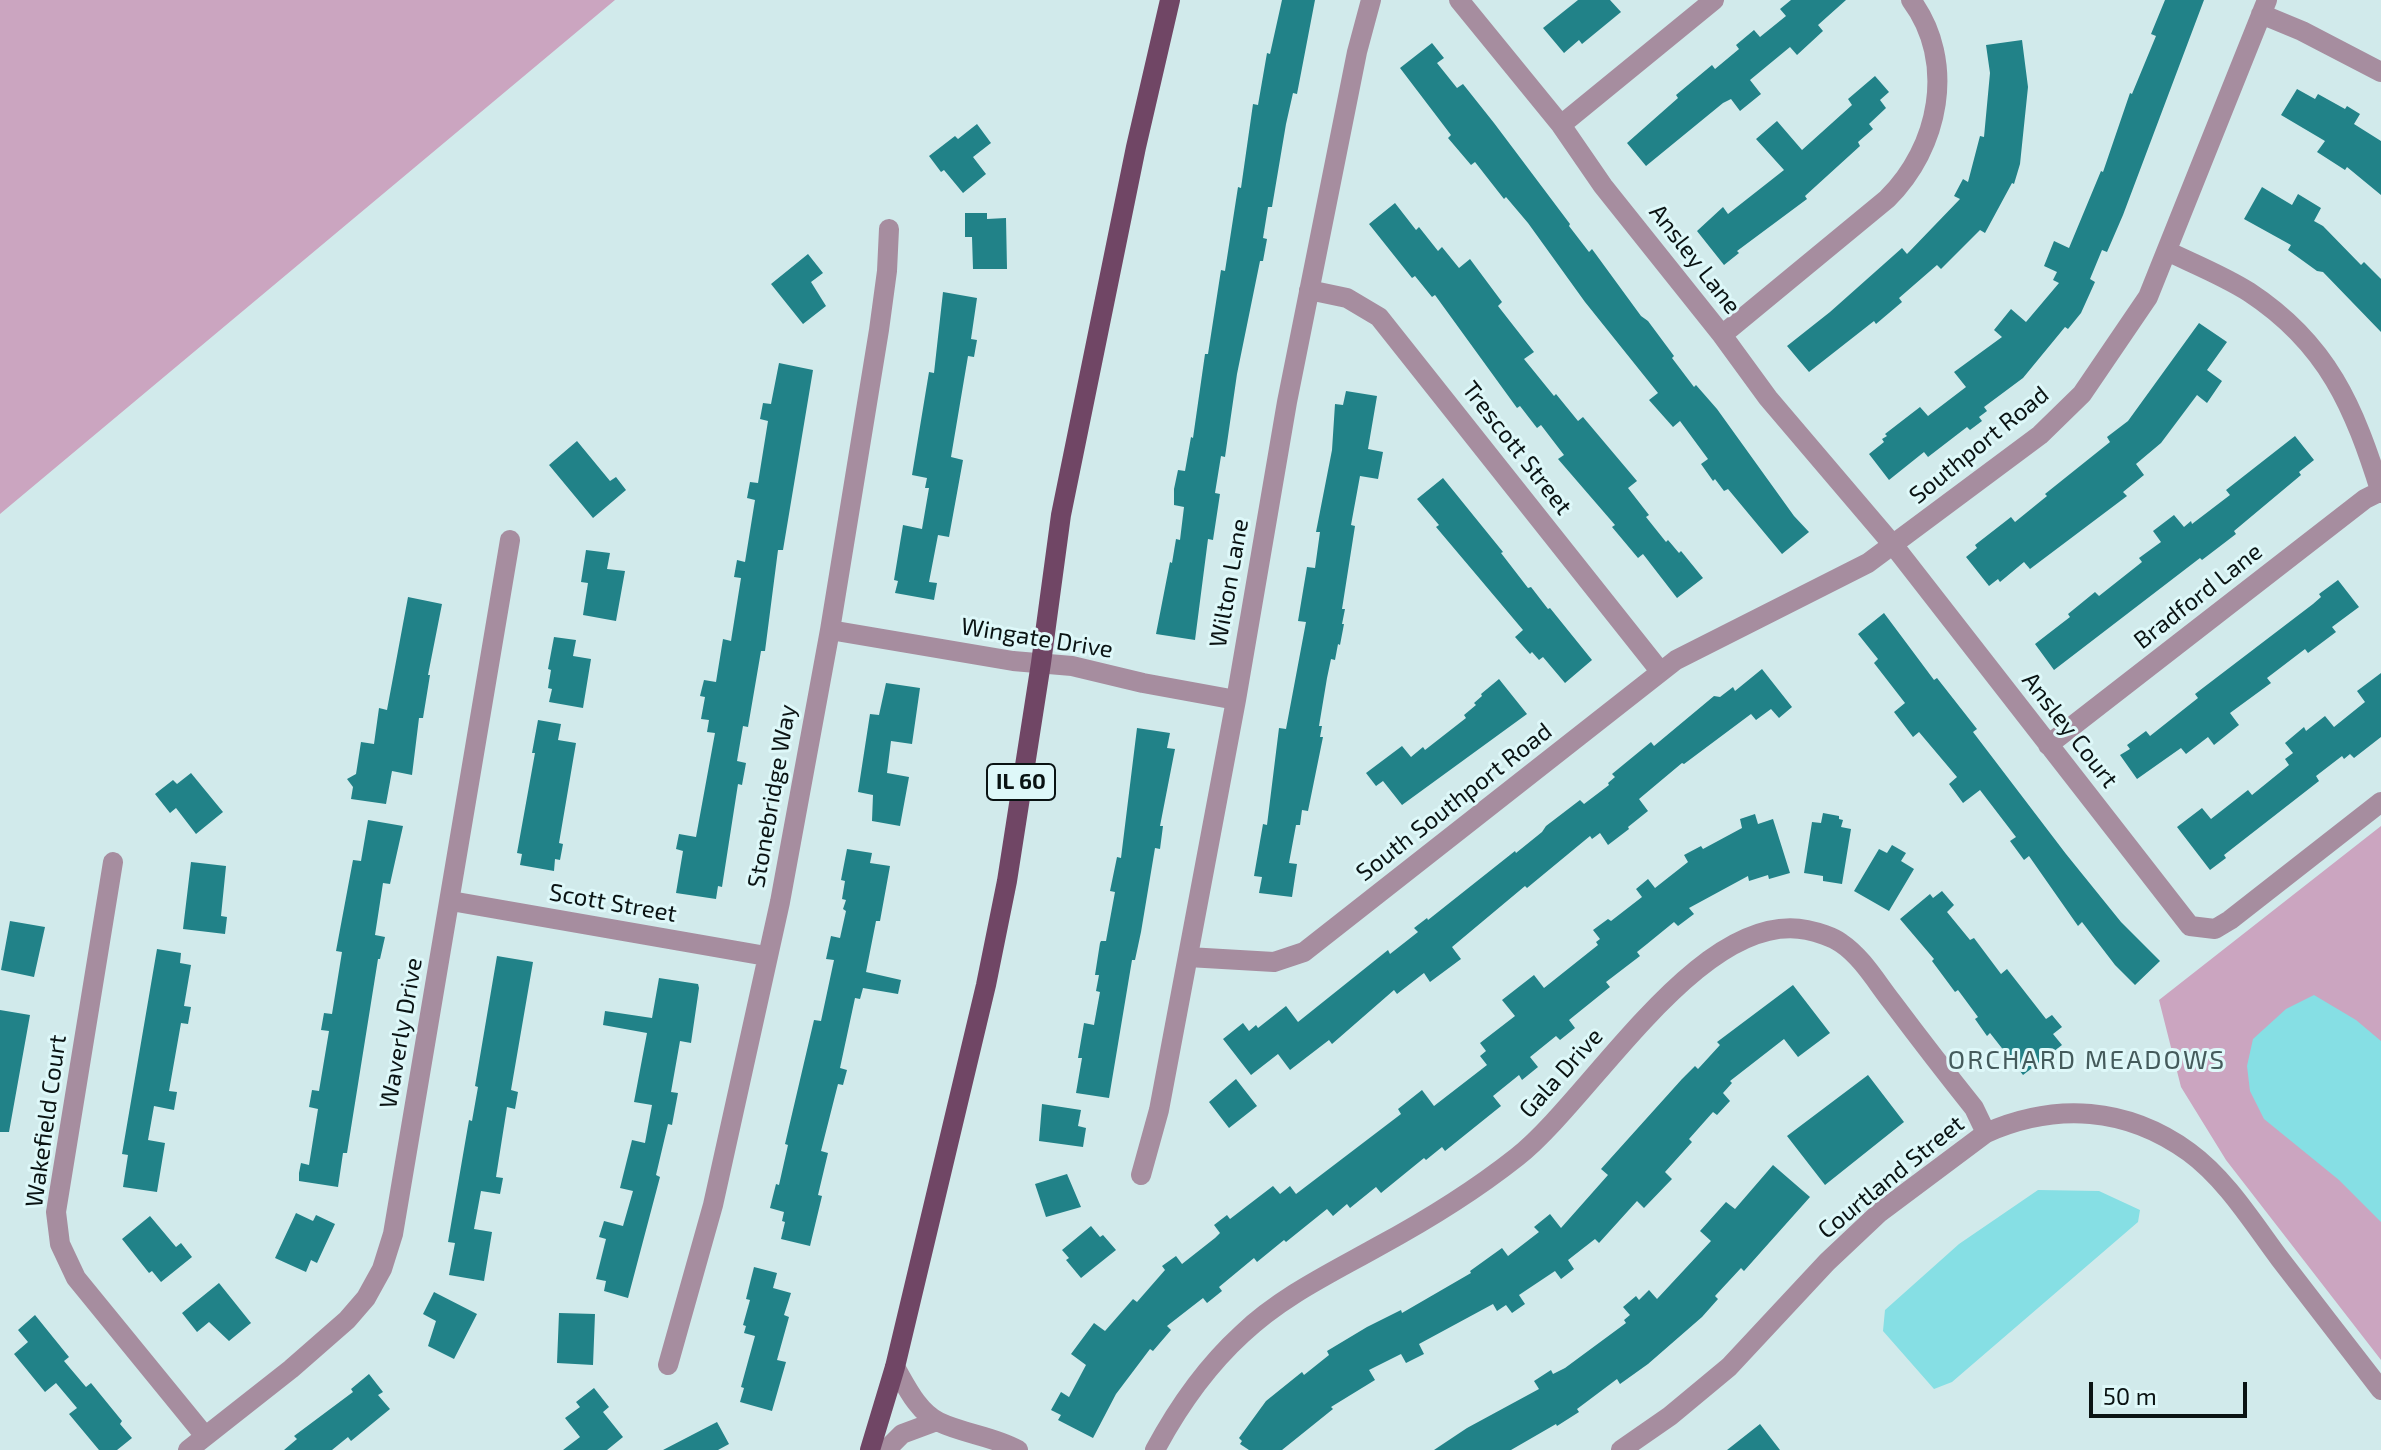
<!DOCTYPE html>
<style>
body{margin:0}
#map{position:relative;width:2381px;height:1450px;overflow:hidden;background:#d1eaeb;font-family:"Exo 2",sans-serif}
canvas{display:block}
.scale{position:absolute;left:2089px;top:1382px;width:158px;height:36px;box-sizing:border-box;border:4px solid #0a1313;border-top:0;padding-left:10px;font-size:24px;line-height:28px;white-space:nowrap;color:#0a1313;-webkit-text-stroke:6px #def8f9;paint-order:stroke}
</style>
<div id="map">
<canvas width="2381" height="1450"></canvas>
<div class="scale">50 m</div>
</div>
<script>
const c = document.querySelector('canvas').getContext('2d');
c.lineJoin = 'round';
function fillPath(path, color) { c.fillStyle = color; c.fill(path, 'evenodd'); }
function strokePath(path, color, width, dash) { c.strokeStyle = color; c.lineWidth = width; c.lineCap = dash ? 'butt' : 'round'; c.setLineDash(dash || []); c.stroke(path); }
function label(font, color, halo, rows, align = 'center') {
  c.font = font + ' "Exo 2",sans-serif'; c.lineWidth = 6; c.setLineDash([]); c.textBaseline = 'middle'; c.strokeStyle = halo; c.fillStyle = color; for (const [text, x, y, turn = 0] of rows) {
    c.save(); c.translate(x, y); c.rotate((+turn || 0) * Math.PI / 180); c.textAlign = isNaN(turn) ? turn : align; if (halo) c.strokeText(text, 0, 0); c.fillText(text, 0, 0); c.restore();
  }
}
fillPath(new Path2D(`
 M0,0H615L0,514Z
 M2381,826V1360L2226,1160L2181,1087L2159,1000Z`), '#cba5c0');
fillPath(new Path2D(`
 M2314,995L2356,1020L2381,1041V1222L2339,1180L2264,1119L2250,1091L2247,1066L2253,1039L2286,1009Z
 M2038,1190L2099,1191L2140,1210L2138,1222L1952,1382L1934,1389L1883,1331L1885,1310L1959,1244Z`), '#86dfe4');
fillPath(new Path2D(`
 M1282,0H1315L1297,94L1293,93L1286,124L1272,207H1268L1263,238L1267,239L1263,261H1260L1237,374L1225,457L1221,456L1215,493L1220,494L1213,540L1208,539L1195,640L1156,634L1170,562L1172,563L1176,539L1180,540L1184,507L1174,505V489L1178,470L1185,471L1191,437L1193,438L1205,354H1208L1221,270L1225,271L1238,187L1241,188L1253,104L1258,105L1267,53L1270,54Z
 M1578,0H1610L1621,12L1582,44L1579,40L1564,53L1543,28Z
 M1791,0H1846L1818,25L1823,31L1797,55L1790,47L1750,80L1761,94L1740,111L1731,99L1723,103L1646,166L1627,143L1678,98L1676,95L1712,65L1715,69L1739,49L1736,45L1754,30L1760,37L1786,16L1780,9Z
 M2165,0H2204L2123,215L2107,252L2102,250L2090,279L2095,282L2081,313L2068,329L2065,327L2023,378L1984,407L1987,411L1979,417L1982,421L1970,430L1967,427L1928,457L1924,452L1889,480L1869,454L1884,442L1882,439L1887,436L1885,434L1920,407L1928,416L1966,387L1954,372L2002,337L1994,330L2011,309L2026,322L2059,283L2053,280L2057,272L2044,266L2054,241L2069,248L2101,171L2103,172L2130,93L2132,94L2156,36L2151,34Z
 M2022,40L2028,87L2020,164L2014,184L2012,183L1985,233L1980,230L1941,269L1937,265L1899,298L1902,302L1876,324L1874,321L1809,372L1787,346L1830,312L1902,248L1907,254L1960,199L1954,196L1963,179L1968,182L1980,136L1984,137L1990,73L1986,45Z
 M1432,43L1444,58L1437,63L1457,88L1463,84L1494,123L1570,224L1569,226L1589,252L1592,249L1641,316L1648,321L1674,356L1672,358L1694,387L1696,385L1717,409L1794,516L1809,532L1782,554L1728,489L1724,491L1715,479L1713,481L1701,464L1708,459L1680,421L1673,427L1649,400L1658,393L1585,302L1528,223L1506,197L1504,199L1475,162L1471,165L1448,138L1451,135L1400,68Z
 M1875,76L1889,92L1880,100L1886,108L1869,124L1873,129L1858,142L1860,146L1805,196L1807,199L1737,251L1739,253L1724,265L1697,231L1723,207L1728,214L1784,170L1756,139L1777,121L1802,150L1852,105L1848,99Z
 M2297,89L2315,99L2318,94L2345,109L2347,106L2360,114L2354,124L2381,141V195L2347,167L2345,170L2317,152L2325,141L2281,115Z
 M977,124L991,143L973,157L986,174L963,193L944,170L941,172L929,156L955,136L958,139Z
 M2262,187L2292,205L2298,194L2321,208L2314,221L2323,226L2361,265L2364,262L2381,279V332L2323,272L2317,271L2288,250L2291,245L2244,219Z
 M1395,203L1416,230L1419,227L1438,251L1442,247L1459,268L1470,259L1502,302L1498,306L1534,352L1524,359L1554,396L1556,394L1578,421L1583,417L1637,481L1628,488L1649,515L1646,517L1666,542L1668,540L1679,553L1681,551L1703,578L1677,598L1643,554L1638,558L1612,527L1615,525L1558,459L1564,455L1541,425L1537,428L1520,406L1517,408L1435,295L1432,297L1415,276L1412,278L1369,224Z
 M965,213H987V219L1006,218L1007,269H973L972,237H965Z
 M808,254L823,273L811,282L826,306L803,324L771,284Z
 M943,292L977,298L971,339L977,340L974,357L968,356L951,457L963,460L949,537L938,535L929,582L937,583L934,600L895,593L898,581L894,580L903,525L922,529L929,488H925L927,478L912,475L929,372L934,373Z
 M2199,323L2227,342L2207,370L2222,381L2207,403L2197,395L2161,443L2136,464L2144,475L2123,492L2127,496L2030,569L2024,562L2000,582L1998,579L1989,586L1966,557L1977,548L1975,545L2011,517L2015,522L2047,496L2045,494L2110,442L2107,437L2128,421Z
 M779,363L813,370L783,550H778L765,651H761L748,727L743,726L737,761L746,763L742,785L738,784L722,887L718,886L716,899L676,893L683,851L676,849L679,834L696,837L715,733L707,732L709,720L701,719L705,697L700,696L704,680L716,682L723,639L731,641L741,578L734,577L737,560L745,562L755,500L747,498L750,482L758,483L768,421L760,419L763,403L771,404Z
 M1346,391L1377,396L1368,449L1383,452L1378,479L1360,476L1351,525L1355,526L1342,609H1345L1342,624H1344L1340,645L1338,644L1335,660L1331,659L1327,678L1319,726H1322L1320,737H1323L1308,811L1302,810L1300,825H1296L1289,863L1297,864L1292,897L1259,893L1262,877L1254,876L1263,824L1267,825L1279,728L1286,729L1306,622L1298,621L1307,567L1315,568L1320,532H1316L1332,450L1335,404L1343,405Z
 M2295,436L2314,460L2299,472L2301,475L2240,526L2234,531L2236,534L2202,560L2200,558L2054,670L2035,644L2070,617L2068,614L2095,592L2099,596L2142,562L2139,558L2161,542L2153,531L2174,515L2184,527L2191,521L2192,524L2230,495L2226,490Z
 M577,441L610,481L616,477L626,490L593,518L549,465Z
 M1443,478L1503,552L1501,553L1528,588L1531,587L1548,609L1550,608L1592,660L1565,683L1543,657L1539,660L1532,652L1530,654L1515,637L1523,630L1436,527L1439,525L1417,499Z
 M586,550L610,553L607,569L625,571L616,621L583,615L588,583L581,582Z
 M2338,580L2359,607L2332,627L2336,632L2308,653L2305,649L2267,678L2271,683L2230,713L2239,725L2214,745L2208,737L2186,754L2181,748L2137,779L2120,755L2130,749L2127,745L2146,731L2150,736L2198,698L2195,694L2313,604L2321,597L2319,594Z
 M408,597L442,604L428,675H430L423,718H419L412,775L392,771L386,804L351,799L353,787L347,779L356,774L361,742L374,744L379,708L387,710Z
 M1884,613L1934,680L1937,678L1977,729L1973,732L2066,854L2121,922L2160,961L2135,985L2115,965L2082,922L2078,926L2029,856L2024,860L2010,841L2016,837L1980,790L1963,803L1949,784L1957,777L1919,732L1913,737L1894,712L1905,703L1874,663L1878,659L1858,634Z
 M554,637L576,640L573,656L591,659L583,708L549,702L552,689L548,688L551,670L548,669Z
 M1762,669L1792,707L1779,718L1771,709L1756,720L1751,714L1684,764L1682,763L1639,799L1648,811L1628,827L1629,829L1608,845L1600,833L1592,839L1590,836L1527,888L1525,886L1452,947L1461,959L1430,982L1424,973L1397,994L1394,990L1332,1044L1329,1040L1290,1070L1278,1054L1251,1075L1223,1039L1243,1023L1249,1031L1256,1025L1258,1028L1286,1006L1298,1022L1388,950L1390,954L1418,932L1414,928L1427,918L1428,920L1515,851L1516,853L1542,832L1546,826L1580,800L1584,804L1609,785L1608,783L1615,777L1612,774L1651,742L1654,746L1714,696L1720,697L1733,687L1735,691Z
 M2381,673V737L2354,758L2350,754L2344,759L2342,756L2316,776L2319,781L2224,855L2226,858L2210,870L2177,827L2202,808L2211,819L2248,790L2252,795L2289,765L2285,759L2293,753L2285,743L2304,727L2306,731L2325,716L2334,727L2365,702L2357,691Z
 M1499,679L1527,714L1402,805L1383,781L1376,786L1366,773L1402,746L1411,757L1423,747L1425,750L1466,718L1464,715L1476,705L1474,703L1482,696L1481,694Z
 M886,683L920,688L912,744L891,741L887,773L909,777L900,826L872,821L873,795L858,792L870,714L879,715Z
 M538,720L561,724L558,740L576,743L559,843L563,844L560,860L555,859L554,871L520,865L522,854L517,853L535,753H532Z
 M1137,728L1170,733L1167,748L1175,749L1160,826H1163L1160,849L1155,848L1141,932L1135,960H1132L1109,1098L1076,1093L1082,1058H1078L1084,1023L1094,1025L1100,992L1096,991L1099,975H1095L1100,943L1101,941H1106L1115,892L1110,891L1117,857L1121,858Z
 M191,773L223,812L196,834L176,808L170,813L155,794L173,780L177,784Z
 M1823,813L1839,816V819L1843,820L1841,827L1851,829L1842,884L1823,881V876L1804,873L1812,822L1821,823Z
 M1755,814L1758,824L1773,819L1790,873L1769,879L1768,875L1749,881L1748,876L1689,908L1694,914L1678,926L1674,922L1647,944L1637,952L1640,956L1606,982L1610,987L1569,1020L1575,1028L1560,1040L1556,1036L1530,1057L1538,1067L1522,1080L1519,1075L1493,1096L1501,1106L1445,1151L1442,1147L1426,1160L1424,1158L1381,1193L1376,1187L1350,1208L1347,1204L1333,1216L1327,1209L1286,1242L1284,1240L1257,1262L1254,1258L1219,1287L1222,1291L1207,1303L1203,1298L1167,1326L1171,1330L1153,1351L1150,1349L1116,1394L1093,1438L1058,1420L1061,1415L1051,1410L1061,1392L1069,1397L1086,1365L1071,1354L1094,1323L1105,1331L1133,1299L1137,1302L1165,1270L1162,1266L1176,1256L1182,1264L1215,1238L1220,1233L1214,1225L1227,1215L1230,1219L1273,1186L1280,1194L1290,1186L1296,1194L1401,1114L1398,1109L1422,1090L1434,1106L1487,1065L1480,1056L1486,1051L1480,1043L1515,1016L1502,1000L1534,975L1544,988L1598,945L1596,942L1600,939L1593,930L1608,919L1611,921L1642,897L1636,889L1648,879L1655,888L1688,862L1684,855L1701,846L1703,849L1742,828L1740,819Z
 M368,820L403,826L390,884L383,883L375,935L385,937L380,959H378L347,1153H343L338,1187L299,1181V1173L301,1163L309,1165L318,1109L309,1107L312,1090L319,1091L329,1031L321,1030L324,1013L332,1014L342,952L336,951L353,860L361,861Z
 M1892,845L1906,853L1901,861L1914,869L1889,911L1854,891L1879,849L1887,853Z
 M847,849L872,853L870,863L890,866L880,921H876L866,972L901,980L898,994L863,988L860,999L855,998L840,1068L847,1070L843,1085L838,1084L821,1151L828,1153L818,1195L822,1196L810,1246L781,1239L785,1222L782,1221L784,1212L770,1208L776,1184L779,1185L788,1145L785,1144L814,1020L821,1021L834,960L826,959L831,936L840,938L846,911L843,909L846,900L842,899L845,881L841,880Z
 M191,862L226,866L221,916L227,917L225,934L183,929Z
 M1942,891L1954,905L1947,912L1970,940L1974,938L2001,974L2007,969L2046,1019L2052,1015L2062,1027L2053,1034L2062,1045L2023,1075L1990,1033L1987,1036L1975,1019L1978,1017L1958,990L1955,992L1932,961L1934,959L1900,919L1930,894L1933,898Z
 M10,921L45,927L34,977L1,970Z
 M157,949L181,953L180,963L191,965L184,1006L191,1007L188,1024L181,1023L169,1091L177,1092L174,1110L154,1106L148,1140L165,1143L157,1192L123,1187L128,1155L122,1154Z
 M497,956L533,962L511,1090L518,1092L515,1109L507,1107L496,1177L503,1178L500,1194L481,1191L474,1229L492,1232L484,1281L449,1275L455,1243L448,1242L469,1120L472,1121L478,1087L475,1086Z
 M659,978L698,984L699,988L691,1043L680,1041L671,1092L678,1093L672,1125L668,1124L656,1175L660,1177L628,1298L604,1291L606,1281L596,1279L606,1239L599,1237L604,1221L623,1226L633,1191L620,1188L632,1140L645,1143L652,1105L634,1102L647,1033L603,1025L605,1011L652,1018Z
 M1793,985L1830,1033L1798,1057L1784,1039L1730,1081L1732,1083L1723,1093L1730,1101L1717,1115L1713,1112L1689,1139L1692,1142L1665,1172L1672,1179L1644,1208L1637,1201L1599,1243L1595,1239L1568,1260L1574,1269L1561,1279L1555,1271L1519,1295L1525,1304L1512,1313L1506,1305L1497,1311L1493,1304L1419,1344L1424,1354L1406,1363L1401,1354L1369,1370L1375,1380L1331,1407L1333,1409L1282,1450H1249L1240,1444L1242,1441L1239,1438L1266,1401L1302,1372L1304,1375L1329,1355L1327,1351L1367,1327L1401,1310L1402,1313L1471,1273L1470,1271L1502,1248L1508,1256L1539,1232L1534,1227L1550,1214L1561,1228L1608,1175L1601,1169L1682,1079L1695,1066L1698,1069L1720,1045L1717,1042Z
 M0,1010L30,1015L9,1132H0Z
 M1868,1075L1904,1122L1825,1185L1787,1136Z
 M1236,1079L1257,1106L1229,1128L1209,1102Z
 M1042,1104L1081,1110L1078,1126L1086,1128L1083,1147L1039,1141Z
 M1773,1165L1810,1197L1744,1271L1741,1268L1715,1296L1718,1299L1702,1317L1648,1364L1620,1384L1617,1379L1577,1409L1579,1412L1557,1426L1556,1424L1511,1450H1434L1467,1428L1539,1389L1534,1381L1551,1370L1553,1374L1565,1368L1626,1323L1624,1320L1630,1315L1623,1307L1636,1296L1639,1300L1649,1290L1657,1299L1711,1241L1700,1231L1726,1202L1735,1209Z
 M1067,1174L1081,1207L1046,1217L1035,1184Z
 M296,1213L313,1221L316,1215L335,1224L317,1263L311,1260L306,1272L275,1258Z
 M150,1216L176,1247L181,1243L192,1257L161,1282L152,1271L149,1273L122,1239Z
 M1091,1226L1100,1237L1103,1235L1116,1250L1081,1278L1066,1260L1069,1258L1062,1250Z
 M754,1267L777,1273L773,1288L791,1293L784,1315L789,1317L777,1360L786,1362L772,1411L740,1402L744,1388L741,1387L755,1336L744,1333L746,1326L743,1325L750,1300L746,1299Z
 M219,1283L251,1323L229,1341L209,1322L197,1332L182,1313Z
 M434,1292L477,1314L454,1359L428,1346L436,1321L423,1314Z
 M559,1313L595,1314L593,1365L557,1363Z
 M35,1315L69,1357L64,1361L86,1387L91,1383L122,1421L120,1424L132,1438L117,1450H99L69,1414L77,1408L56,1383L45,1392L14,1354L28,1342L18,1330Z
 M369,1374L383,1392L378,1395L390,1409L351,1441L348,1437L332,1450H284L297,1439L294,1436L353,1392L351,1389Z
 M594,1388L609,1407L603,1412L623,1437L607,1450H563L580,1437L565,1418L580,1407L576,1402Z
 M717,1422L729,1444L718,1450H663Z
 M1760,1424L1780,1450H1727Z`), '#218288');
strokePath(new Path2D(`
 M1459,0L1561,125L1603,186L1722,335L1768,398L1894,546L2190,926L2215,929L2230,920L2381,802
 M2261,14L2302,31L2381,72
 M1561,125L1714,0
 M2167,251C2194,264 2224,276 2249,292C2328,344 2354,407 2381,493
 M1309,290L1347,298L1379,317L1660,671
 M1722,335L1887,199C1939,148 1957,62 1911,0
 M830,630L1013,661L1072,666L1143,683L1236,700
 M2048,745L2365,499L2381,491
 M113,862L56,1212L60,1244L76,1278L205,1436
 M451,901L766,956
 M1188,957L1274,962L1304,952L1676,660L1868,563L2040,435L2082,394L2148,297L2267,0
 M1141,1175L1159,1110L1236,700L1287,402L1357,52L1371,0
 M668,1365L713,1205L780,902L830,630L879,330L887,271L889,229
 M895,1367C906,1386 918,1412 939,1422C964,1434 993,1436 1018,1450
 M188,1450L291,1369L347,1320L366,1298L382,1269L393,1234L510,540
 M886,1450L902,1434L937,1421
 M1155,1450C1178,1407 1206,1367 1242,1334C1282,1296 1331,1273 1379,1246C1427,1220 1474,1191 1517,1157C1591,1099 1701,908 1807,930C1817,932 1833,937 1841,943C1862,957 1877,983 1892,1002C1919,1038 1946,1073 1974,1108L1986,1133
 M1621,1450L1670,1416L1729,1367L1827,1262L1879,1213L1986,1133C2056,1102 2127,1107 2189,1152C2226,1179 2253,1223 2280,1259C2314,1303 2347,1346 2381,1390`), '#a68d9f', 20);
strokePath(new Path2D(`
 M870,1450L895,1367L986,985L1007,881L1041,663L1061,515L1136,147L1170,0`), '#704665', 20);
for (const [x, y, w] of [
 [1021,782,68]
]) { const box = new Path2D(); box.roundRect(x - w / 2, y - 18, w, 36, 6); c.fillStyle = '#def8f9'; c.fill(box); strokePath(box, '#0a1313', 2); }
label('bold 22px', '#0a1313', null, [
 ["IL 60",1021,782]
]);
label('24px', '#0a1313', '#def8f9', [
 ["Ansley Lane",1695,259,52],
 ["Southport Road",1979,445,-39],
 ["Trescott Street",1517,448,52],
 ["Wilton Lane",1229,583,-80],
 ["Bradford Lane",2198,596,-38],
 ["Wingate Drive",1037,638,9],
 ["Ansley Court",2070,730,52],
 ["Stonebridge Way",772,796,-80],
 ["South Southport Road",1454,802,-38],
 ["Scott Street",613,903,10],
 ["Waverly Drive",401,1033,-80],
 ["Gala Drive",1561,1073,-48],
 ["Wakefield Court",46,1121,-82],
 ["Courtland Street",1891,1177,-39]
]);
c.letterSpacing = '2px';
label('26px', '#455b5c', '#def8f9', [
 ["ORCHARD MEADOWS",2087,1060]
]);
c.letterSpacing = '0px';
</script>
